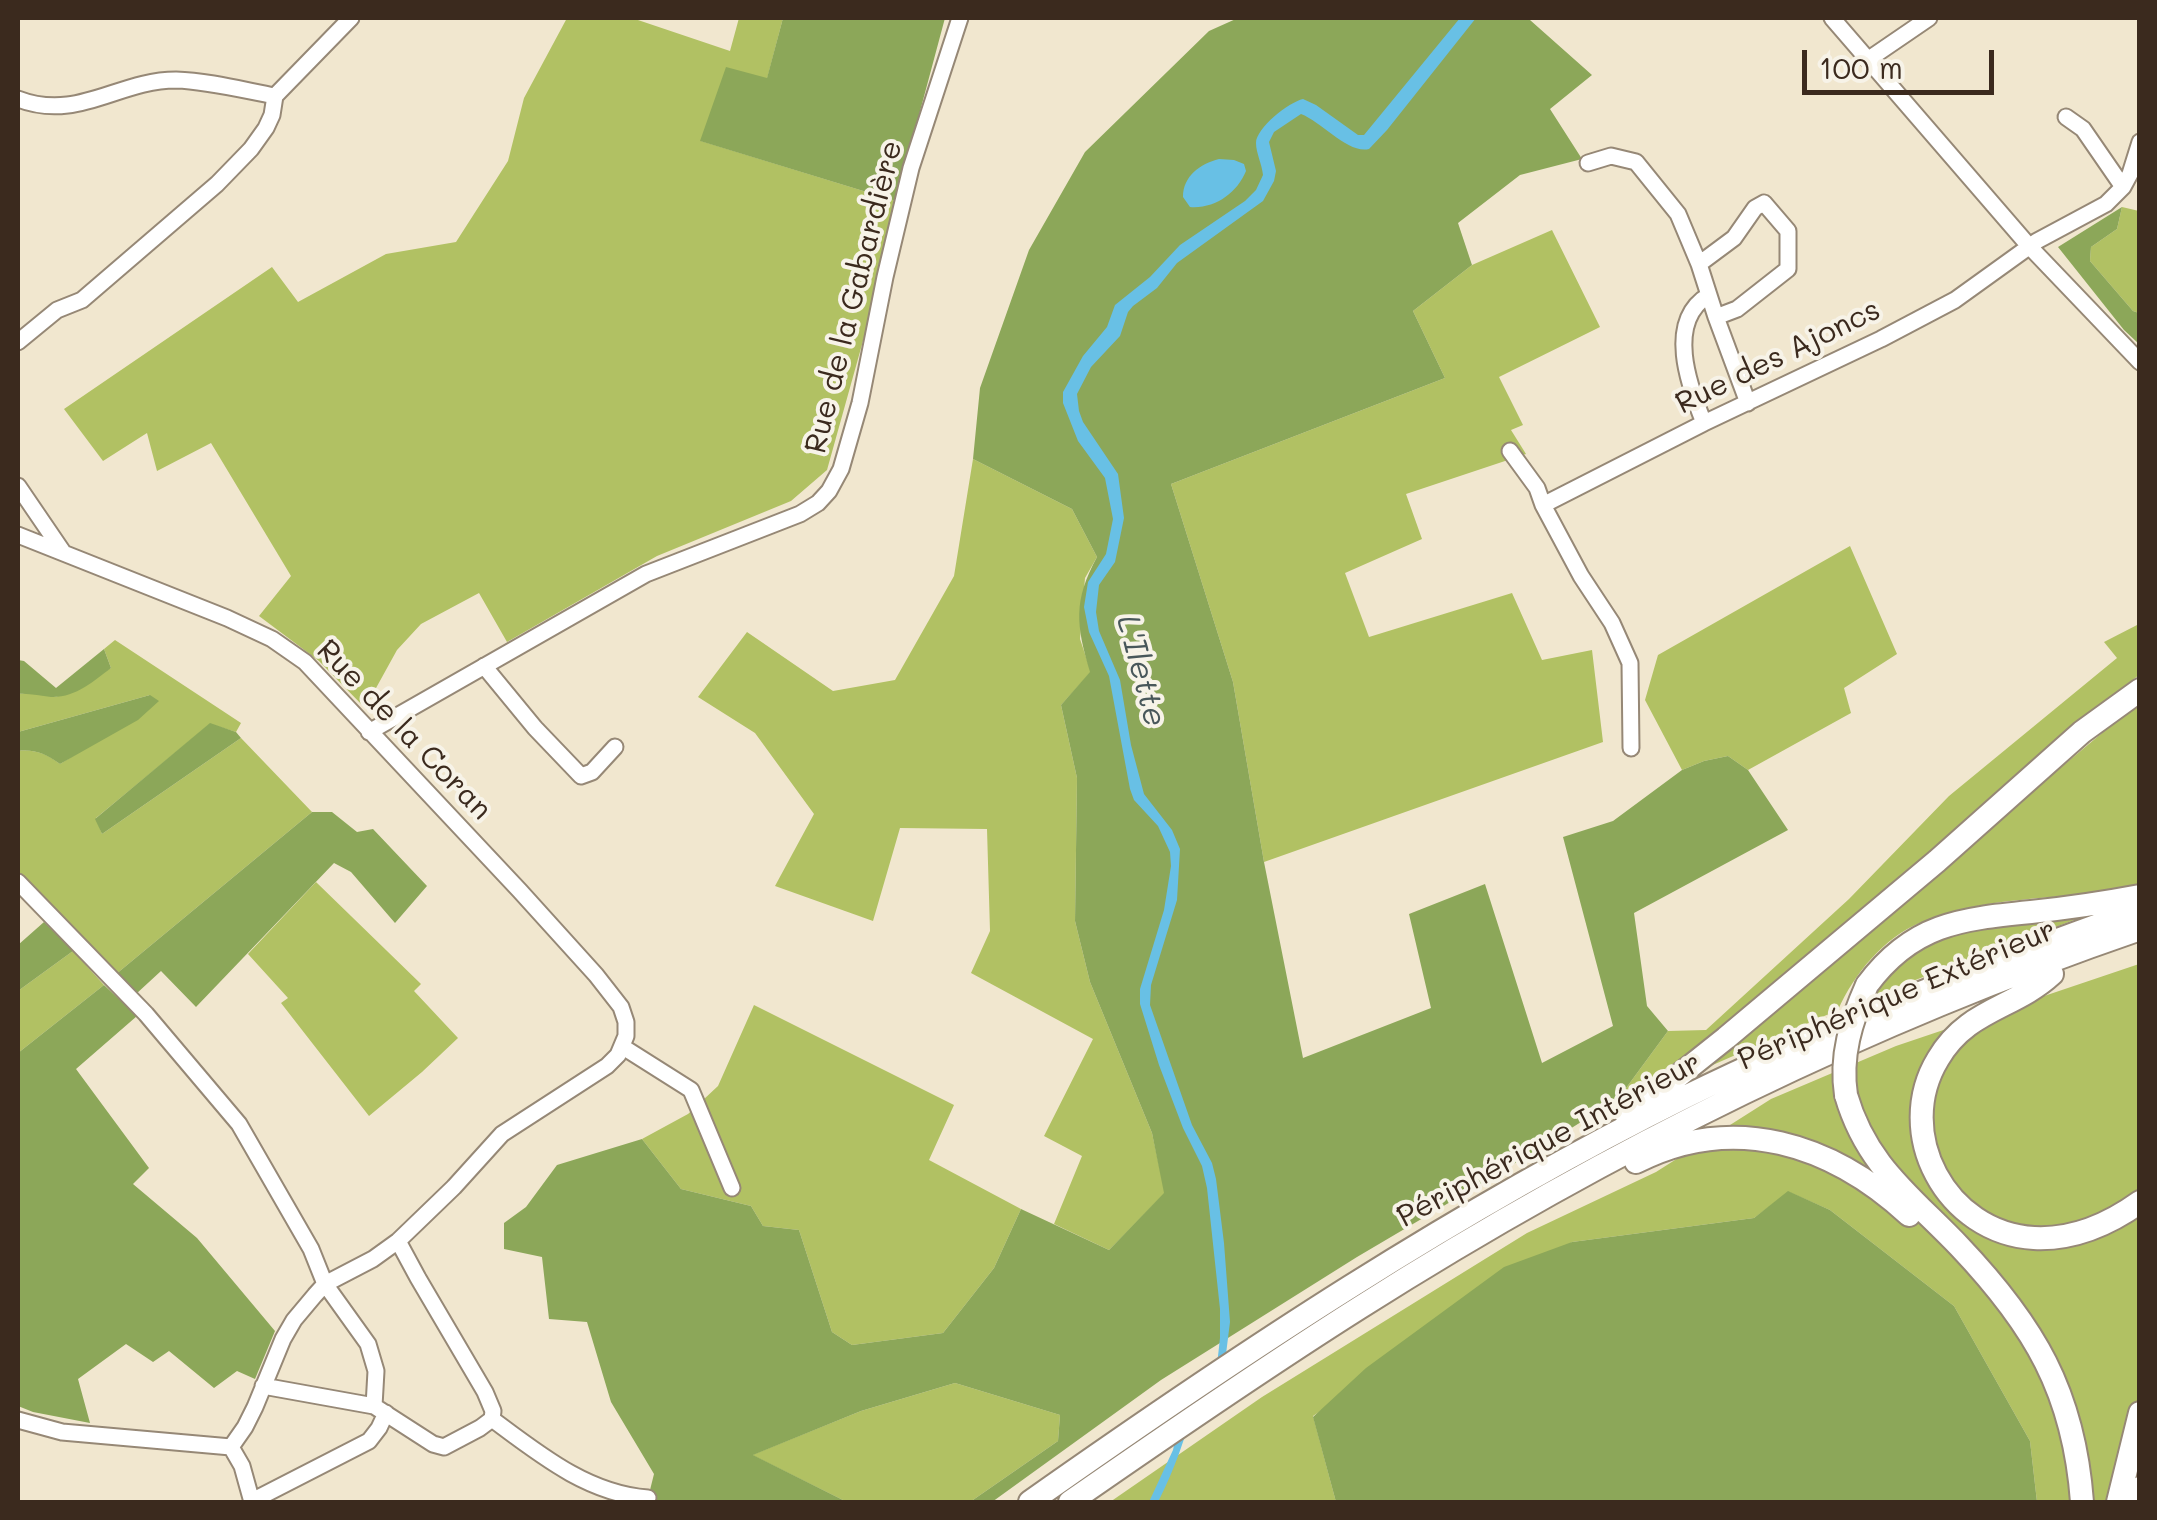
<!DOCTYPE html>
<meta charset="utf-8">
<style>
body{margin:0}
#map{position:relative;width:2157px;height:1520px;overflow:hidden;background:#f1e7cf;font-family:Mali,sans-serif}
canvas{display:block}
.frame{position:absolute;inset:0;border:20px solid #3b2a1e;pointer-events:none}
.scale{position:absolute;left:1802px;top:50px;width:192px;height:45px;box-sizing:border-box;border:5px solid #3b2a1e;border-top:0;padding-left:12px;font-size:30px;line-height:35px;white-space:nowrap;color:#3b2a1e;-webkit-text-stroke:8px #f7f3e8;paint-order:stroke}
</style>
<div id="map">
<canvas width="2157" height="1520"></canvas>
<div class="frame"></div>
<div class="scale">100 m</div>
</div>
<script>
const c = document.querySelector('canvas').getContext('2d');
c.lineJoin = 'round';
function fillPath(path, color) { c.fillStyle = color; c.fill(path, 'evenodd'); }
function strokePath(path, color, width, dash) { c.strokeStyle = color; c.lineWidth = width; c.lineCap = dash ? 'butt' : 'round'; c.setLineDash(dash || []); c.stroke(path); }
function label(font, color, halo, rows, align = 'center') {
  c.font = font + ' Mali,sans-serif'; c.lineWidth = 8; c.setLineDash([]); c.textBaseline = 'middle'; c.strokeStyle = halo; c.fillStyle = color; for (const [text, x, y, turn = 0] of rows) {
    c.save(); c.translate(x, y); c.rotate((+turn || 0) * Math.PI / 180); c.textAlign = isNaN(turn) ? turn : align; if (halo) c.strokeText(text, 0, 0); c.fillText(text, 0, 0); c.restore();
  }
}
fillPath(new Path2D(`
 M567,18H632L730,51L739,18H783L767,79L701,141L896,201L868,323L827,470L791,501L657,556L507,642L479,593L421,624L397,650L365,708L319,661L259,616L291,576L211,443L157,471L147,433L103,461L64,409L272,267L298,302L386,254L456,242L508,161L524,98Z
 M2122,207L2139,211V313L2133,311L2090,261L2091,247L2117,229Z
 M1552,230L1600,327L1499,377L1523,425L1511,430L1526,454L1406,494L1422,539L1345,573L1369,637L1512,593L1542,660L1592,650L1603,742L1264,862L1233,682L1171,484L1445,378L1413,311L1472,265Z
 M973,459L1072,509L1097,557L1085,578L1080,639L1091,672L1061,705L1077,778L1075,921L1090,982L1152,1133L1165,1193L1109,1250L1054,1224L1082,1156L1044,1136L1093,1039L971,973L990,931L987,829L900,828L873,921L775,886L814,814L755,733L698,697L747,632L833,691L895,680L954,576Z
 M1850,546L1897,654L1844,688L1851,713L1748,770L1728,756L1704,761L1682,770L1645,700L1658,655Z
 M2139,624V675L2097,707L1900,879L1707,1042L1618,1099L1668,1031L1706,1030L1849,899L1949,796L2117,658L2104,642Z
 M115,640L241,723L236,732L210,724L96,818L102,834L241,738L312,812L115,975L18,873V751C35,749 47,754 60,764L84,749L150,695L18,732V694L29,693L56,697L111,668L104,649Z
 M2139,702V885L2122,892C2057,898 1982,897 1922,922C1884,937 1854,974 1838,1010L1699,1071Z
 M316,882L421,984L414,991L458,1038L422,1072L369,1116L281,1003L288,998L248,954Z
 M2082,917L1873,996L1890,968L1944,932Z
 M73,951L104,985L18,1053V991Z
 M2139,964V1492L2107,1502H2037L2030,1441L1954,1306L1830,1210L1789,1192L1754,1218L1572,1242L1313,1416L1336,1502H1110L1262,1397L1527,1233L1656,1172L1771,1099L1896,1046Z
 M754,1005L954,1105L929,1160L1021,1209L994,1268L943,1333L852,1345L832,1332L799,1230L763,1226L751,1206L681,1189L642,1139L688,1114L718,1086Z
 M955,1383L1060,1415L1058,1441L970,1502H847L752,1455L861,1411Z`), '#b1c163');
fillPath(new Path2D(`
 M783,18H945L896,201L700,141L726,67L767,78Z
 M1238,18H1530V20L1592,75L1550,109L1582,159L1520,175L1458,223L1472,265L1413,311L1445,378L1171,484L1233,682L1264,862L1303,1058L1431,1008L1409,914L1485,884L1542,1063L1613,1026L1563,837L1613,821L1682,770L1704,761L1728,756L1748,770L1788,830L1634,913L1647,1006L1668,1031L1618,1099L1496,1175L1357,1257L1161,1380L992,1502H970L1058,1441L1060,1415L955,1383L861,1411L753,1455L847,1502H647L654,1474L611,1402L587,1322L549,1319L542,1257L504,1249V1223L526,1207L557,1165L642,1139L681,1189L751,1206L763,1226L799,1230L832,1332L852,1345L943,1333L994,1268L1021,1209L1109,1250L1164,1193L1152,1133L1090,982L1075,921L1077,778L1061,705L1090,672C1076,625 1073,601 1097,557L1072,509L973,459L980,388L1029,250L1085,152L1209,31Z
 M2122,207L2117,229L2091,247L2090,261L2133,311L2139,313V344L2124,330L2058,247Z
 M104,649L111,668C94,681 75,698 51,697C40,696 29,693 18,694V660L24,661L56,688Z
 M150,695L159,701L138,720L60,764C46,754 35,749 18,751V732Z
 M210,723L236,732L241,738L102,834L95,819Z
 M312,812H332L357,832L373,829L427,886L395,923L351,872L334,863L196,1007L161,971L136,994L115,975Z
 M44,922L73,951L18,991V945Z
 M104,985L137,1016L76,1069L149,1168L133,1184L197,1238L275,1331L255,1379L237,1371L214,1388L169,1351L153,1362L126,1344L78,1379L90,1423L33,1412L18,1406V1053Z
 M1788,1191L1830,1210L1954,1306L2030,1441L2037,1502H1336L1313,1417L1366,1368L1504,1267L1572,1242L1754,1218Z`), '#8ca759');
fillPath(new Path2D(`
 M1460,18H1476L1387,130L1369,149C1348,154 1322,122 1301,114L1274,132L1269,142L1276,171L1274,181L1263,201L1177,263L1157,288L1133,306L1128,312L1120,336L1091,367L1077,394L1079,411L1083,422L1118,474L1124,518L1115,562L1099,585L1096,612L1099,631L1120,680L1131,745L1144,794L1172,830L1180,849L1177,900L1151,985L1150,1005L1192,1125L1212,1163L1216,1179L1224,1243L1230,1322L1221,1394L1213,1399L1194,1402C1186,1438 1174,1470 1158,1502H1149L1173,1450L1185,1393L1217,1365L1220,1338V1309L1207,1188L1202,1166L1183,1128L1159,1065L1140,1004V989L1164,910L1171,866L1170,852L1158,826L1134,800L1130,789L1109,676L1089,632L1084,607L1088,582L1106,554L1113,519L1105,478L1078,441L1063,403V392L1083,356L1107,327L1115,305L1150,277L1180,245L1245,201L1256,190L1263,175C1262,164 1256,153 1256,143C1256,128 1289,102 1303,99L1316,105L1358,135H1364Z
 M1219,159L1234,160L1244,164L1246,171C1237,193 1215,209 1190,207L1183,197C1183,176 1200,164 1219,159Z`), '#68c0e5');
const minor = new Path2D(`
 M1832,18L2029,246L2140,362
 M1869,59L1929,18
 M18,99C78,122 118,80 176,80C208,81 243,90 275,96L351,18
 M2066,117L2083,129L2123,187
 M1588,163L1611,156L1636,162L1678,214L1699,264L1716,317L1748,403
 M1699,264L1734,238L1755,208L1764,203L1788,231V269L1737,309L1716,317
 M18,342L57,310L82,300L217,184L251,149L266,128L272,115L275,96
 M1704,423C1689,386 1665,321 1709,295
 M1510,451L1537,488L1543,505L1581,576L1612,623L1630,663L1631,748
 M18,486L63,552
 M1543,505L1704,423L1881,339L1955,300L2037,241L2106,204L2123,187L2130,174L2140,142
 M18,535L227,618L272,639L305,662L520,891L596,975L621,1007L626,1022V1036L618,1055L607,1066L502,1134L454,1187L398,1241L373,1259L325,1284L315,1295L294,1320L283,1339L255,1407L245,1427L231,1447
 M484,666L535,728L581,776L592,772L615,747
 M369,732L646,574L800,514L818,503L829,491L841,469L860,403L885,277L911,168L960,18
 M18,882L146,1014L239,1124L311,1249L325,1284L368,1344L376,1371L374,1406
 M623,1047L691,1090L732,1188
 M398,1241L418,1278L485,1392L493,1411L492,1419
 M263,1386L374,1406L433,1444L444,1447L480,1428L492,1419
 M492,1419C539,1454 588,1494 648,1498
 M18,1420L62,1432L231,1447
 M231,1447L242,1466L252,1502
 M252,1501L369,1441L379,1428L386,1413`);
const highway = new Path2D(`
 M2052,974C2014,1009 1967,1009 1938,1059C1893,1133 1946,1233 2034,1238C2073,1240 2108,1225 2140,1202
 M1867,985C1912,924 1960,919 2031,912C2068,908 2103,903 2140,896
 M1846,1095C1866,1165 1911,1196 1959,1246C2034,1325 2074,1392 2082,1502
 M1626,1114L1657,1093L1726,1038L1937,861L2082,732L2140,690
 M1636,1162C1734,1112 1832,1144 1909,1215
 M1030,1502C1240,1354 1454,1212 1685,1097C1832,1025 1985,965 2140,910
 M1070,1502C1165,1436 1261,1370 1359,1308C1603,1153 1866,1023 2140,929
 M2118,1502L2140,1413
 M2136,1502L2140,1488`);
strokePath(minor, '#968876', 19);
strokePath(highway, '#968876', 26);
strokePath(minor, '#fff', 15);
strokePath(highway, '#fff', 22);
const highwayBridge = new Path2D(`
 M1846,1095C1840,1056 1851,1021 1867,985`);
strokePath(highwayBridge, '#968876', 26, []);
strokePath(highwayBridge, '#fff', 22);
label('30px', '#3b2a1e', '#f7f3e8', [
 ["Rue de la Gabardière",854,297,-76],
 ["Rue des Ajoncs",1778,357,-26],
 ["Rue de la Coran",404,730,46],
 ["Périphérique Extérieur",1897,995,-23],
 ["Périphérique Intérieur",1549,1140,-28]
]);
label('italic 32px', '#48575a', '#f7f3e8', [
 ["L'Ilette",1141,671,75]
]);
</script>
